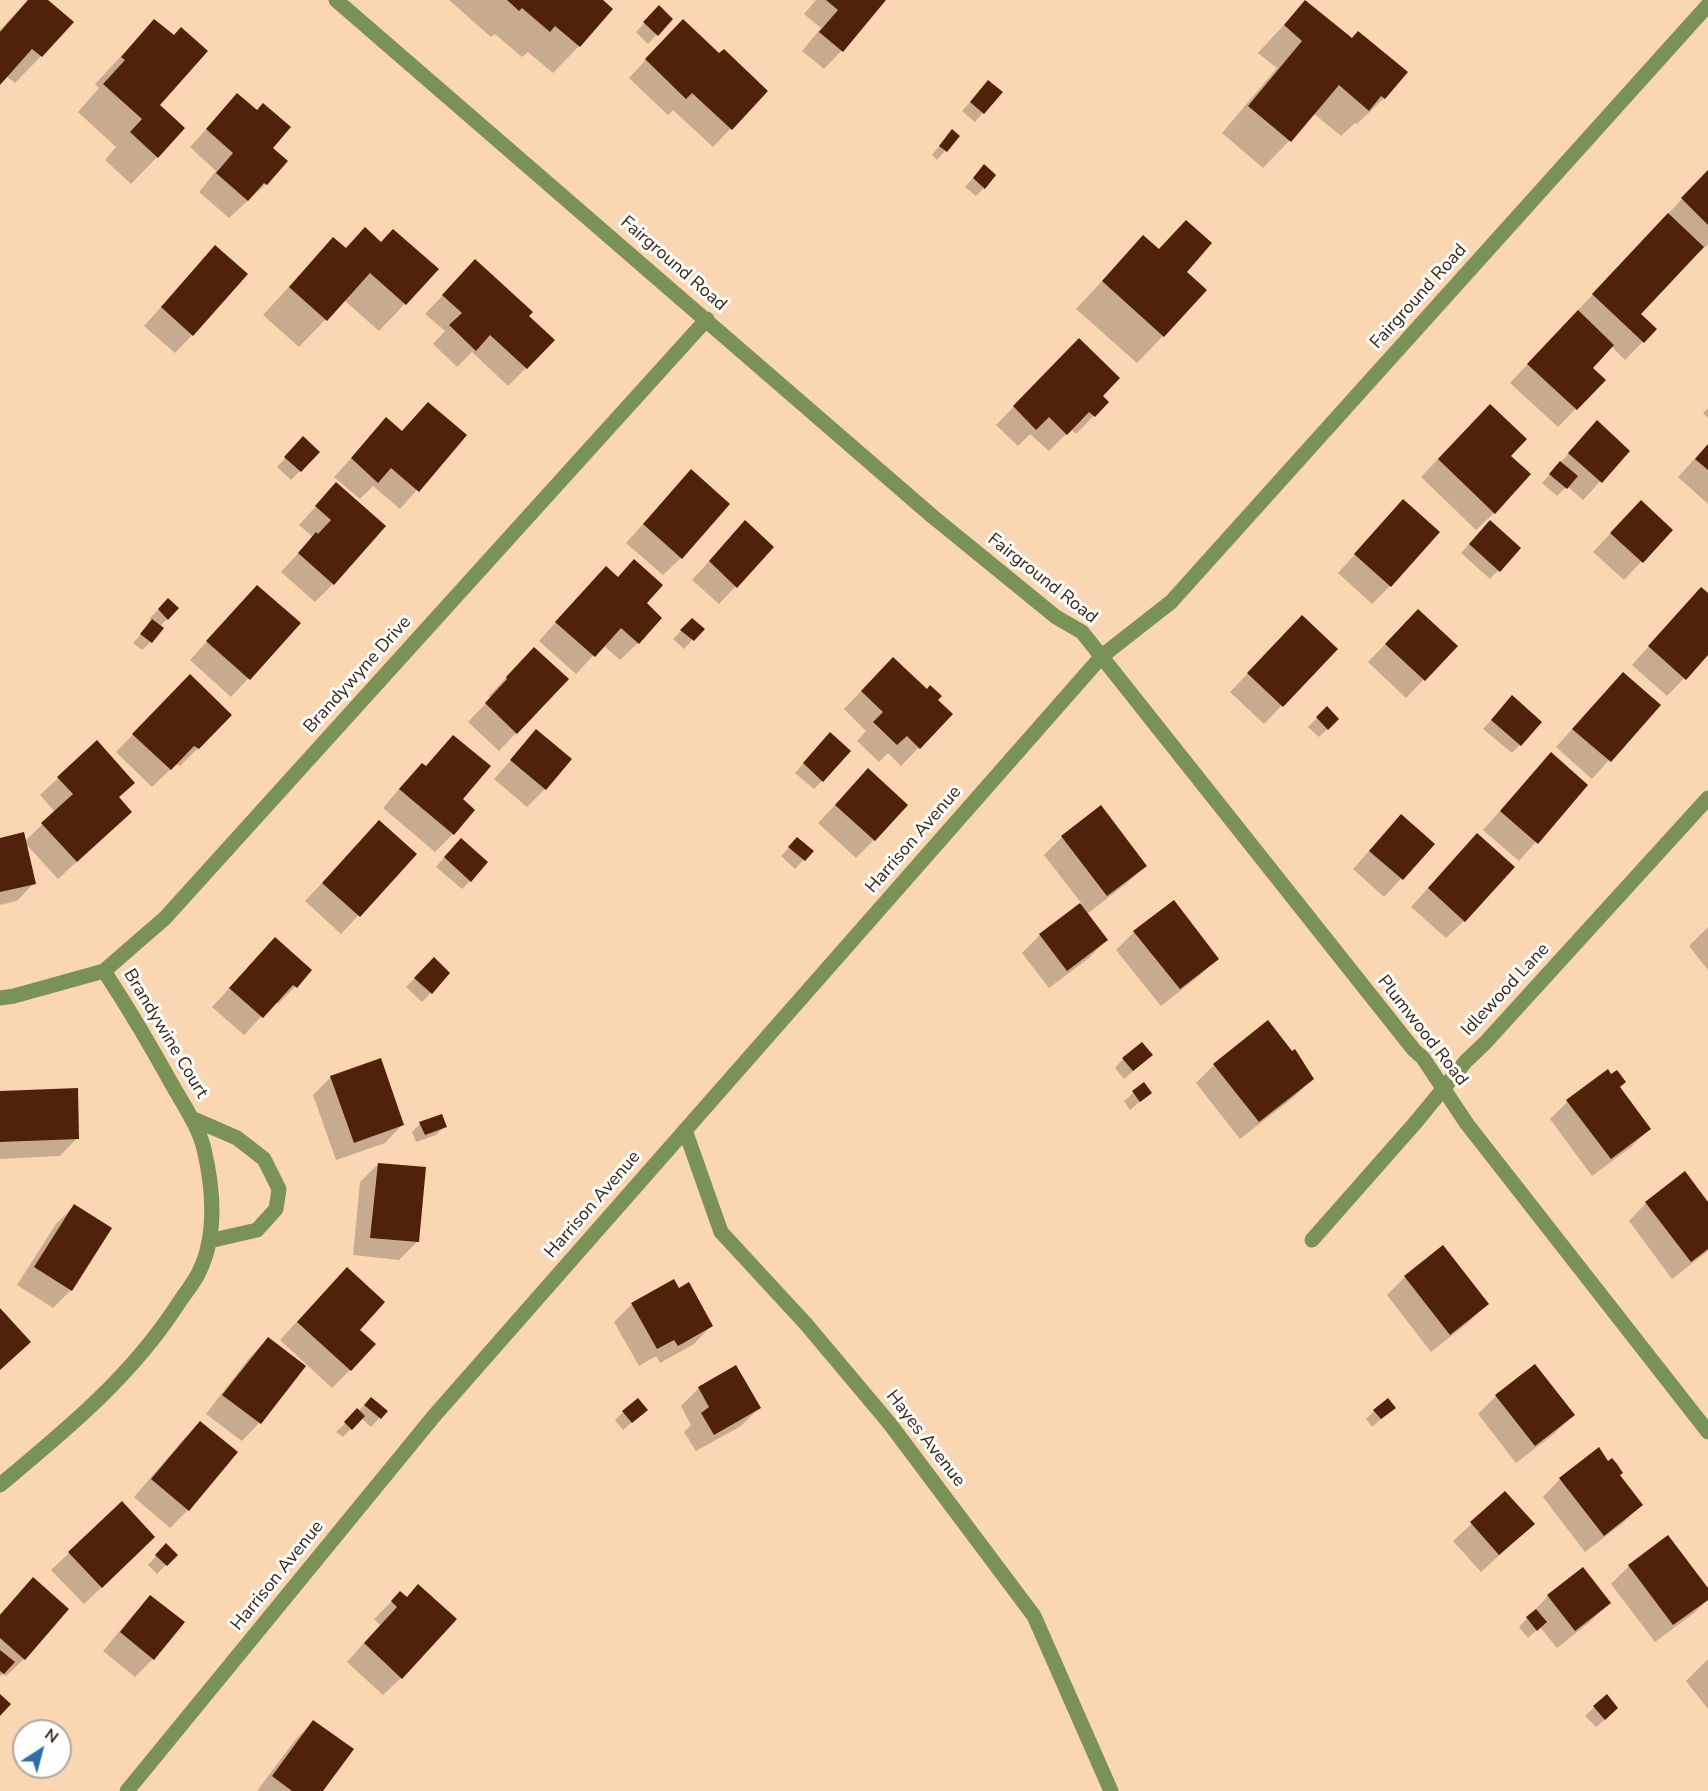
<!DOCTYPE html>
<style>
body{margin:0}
#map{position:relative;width:1708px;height:1791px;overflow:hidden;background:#fad6b2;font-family:"Nunito Sans",sans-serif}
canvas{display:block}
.north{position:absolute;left:12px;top:1719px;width:60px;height:60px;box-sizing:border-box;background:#fefefe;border:2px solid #aea8a0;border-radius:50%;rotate:36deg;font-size:16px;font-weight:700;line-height:24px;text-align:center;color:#372614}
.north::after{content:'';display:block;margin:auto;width:21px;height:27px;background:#2e71a7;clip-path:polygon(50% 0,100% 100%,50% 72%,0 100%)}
</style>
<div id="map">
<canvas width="1708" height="1791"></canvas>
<div class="north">N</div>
</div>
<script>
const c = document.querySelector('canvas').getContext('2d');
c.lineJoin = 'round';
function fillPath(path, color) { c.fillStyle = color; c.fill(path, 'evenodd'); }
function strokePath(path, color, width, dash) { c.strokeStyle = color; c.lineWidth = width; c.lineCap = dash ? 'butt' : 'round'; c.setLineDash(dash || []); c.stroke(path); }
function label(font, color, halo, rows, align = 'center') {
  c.font = font + ' "Nunito Sans",sans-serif'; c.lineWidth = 6; c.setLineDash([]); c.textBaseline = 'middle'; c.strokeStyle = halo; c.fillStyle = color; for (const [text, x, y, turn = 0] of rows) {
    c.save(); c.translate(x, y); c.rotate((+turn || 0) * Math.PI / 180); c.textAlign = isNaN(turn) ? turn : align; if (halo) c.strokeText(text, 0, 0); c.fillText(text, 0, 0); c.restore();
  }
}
fillPath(new Path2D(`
 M28,0H46L41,56L15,83L6,76L0,83V30Z
 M449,0H601L579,46L553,73L528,52L522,57L495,34L491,37Z
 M816,0H884L841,51L824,69L802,51L821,28L804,14Z
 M1306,1L1384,98L1357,124L1355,123L1341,136L1313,113L1289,141L1263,168L1222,133L1277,68L1258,53Z
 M659,7L671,19L648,44L636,32Z
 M154,21L158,105L157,157L131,184L105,160L116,147L78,112L99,88L95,84Z
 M665,39L719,56L766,91L713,147L673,110L668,115L629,78Z
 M980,91L1000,93L975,122L962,111Z
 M237,95L271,148L286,161L266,184L229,218L199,192L216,171L190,147Z
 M958,136L937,160L932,155L944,140Z
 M984,166V188L976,196L965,187Z
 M1708,171V244L1700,252L1699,251L1639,314L1655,329L1625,360L1611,346L1591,368L1604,380L1558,427L1510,383Z
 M1186,222L1184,272L1163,336L1137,363L1076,309L1143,237L1158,250Z
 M333,239L345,249L380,244L437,270L379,331L344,300L299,347L263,315Z
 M215,247L192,335L175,353L144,326Z
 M458,279L527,316L526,368L508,386L472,352L457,367L433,344L445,331L425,314Z
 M1079,340L1101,396L1107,402L1076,434L1071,429L1049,451L1030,434L1018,446L996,425Z
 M428,404L465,435L400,509L373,486L360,499L334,477L386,420L401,432Z
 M1708,408V418L1703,413Z
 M1597,422L1628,451L1583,500L1567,486L1557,496L1542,483Z
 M1472,423L1509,456L1494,513L1476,530L1421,477Z
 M1708,444V504L1678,477Z
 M295,447L318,452L291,480L277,467Z
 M691,471L681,558L663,575L626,543Z
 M336,484L333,584L315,602L281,572L313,537L299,525Z
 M1403,501L1390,586L1372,604L1338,573Z
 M1623,520L1671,530L1624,580L1593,552Z
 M745,522L736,586L719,604L692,580Z
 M1481,531L1519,548L1490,579L1461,553Z
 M588,586L645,604L638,643L620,660L603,645L576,674L539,641Z
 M1708,595V653L1667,696L1632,665L1684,607Z
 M168,600L177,609L160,626L151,642L142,650L133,643L153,621L150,618Z
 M240,605L299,624L231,697L190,660Z
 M692,620L702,629L684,649L673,639Z
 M1400,629L1456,646L1406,698L1368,662Z
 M1285,635L1336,649L1264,724L1230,692Z
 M516,667V733L499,751L468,722L491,698L489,696Z
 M1623,674L1658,705L1592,779L1556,747Z
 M875,677L936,700L951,714L901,766L888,753L879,762L857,741L866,731L844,709Z
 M172,694L198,748L180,766L176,764L152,787L116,752Z
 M1512,697L1520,745L1512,753L1483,729Z
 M1327,708L1337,719L1319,737L1308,727Z
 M537,731L545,789L527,807L494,779Z
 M453,737V834L435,852L383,808L404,783L422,765L425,767Z
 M821,743L822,781L814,789L795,773Z
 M1551,754L1586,785L1519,861L1483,830Z
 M868,770L874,840L856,858L818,823Z
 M58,778L117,798L130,812L58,879L25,843L34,883L17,901L0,905V839L25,841L55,812L40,795Z
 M379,822L415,854L341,934L305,901Z
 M1384,834L1433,844L1384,897L1353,869Z
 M1062,837L1145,865L1127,883L1087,914L1106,940L1089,958L1049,988L1022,953L1040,935L1082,904L1044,855Z
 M797,839L812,851L795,869L781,856Z
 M452,849L470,881L462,889L436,867Z
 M1459,853L1464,921L1446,938L1411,907Z
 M1708,927V970L1689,946Z
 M1134,932L1217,959L1199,976L1161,1006L1116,950Z
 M275,939L295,987L278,1004L275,1002L244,1035L212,1007Z
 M434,959L448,974L422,1002L406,987Z
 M1292,1053L1312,1079L1294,1097L1240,1139L1196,1083L1214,1065Z
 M1123,1059L1143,1063L1124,1079L1115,1068Z
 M331,1077L402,1125L385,1143L336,1160L313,1095Z
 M1144,1084L1150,1093L1130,1110L1124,1101Z
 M1618,1088L1649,1129L1631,1147L1592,1176L1550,1119L1567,1102Z
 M0,1092L77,1138L60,1156L0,1159Z
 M420,1124L445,1126L436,1135L416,1142L412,1132Z
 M378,1164L417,1242L399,1260L353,1255L360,1182Z
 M1646,1203L1708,1204V1251L1672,1279L1629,1221Z
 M74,1206L71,1290L53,1308L17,1285L56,1224Z
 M1443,1247L1487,1304L1469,1322L1431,1352L1387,1295L1405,1277Z
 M330,1286L358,1330L350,1370L332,1388L280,1340Z
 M678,1290L711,1326L694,1344L660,1363L656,1356L639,1366L614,1322L632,1304Z
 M268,1339L304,1367L259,1423L242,1441L206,1414L250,1357Z
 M699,1388L759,1408L741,1426L696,1451L684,1432L691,1425L681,1406Z
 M1496,1396L1573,1415L1555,1433L1516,1463L1478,1414Z
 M371,1399L386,1411L371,1427L361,1418L343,1437L336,1432Z
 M1393,1408L1372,1427L1366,1419L1374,1411Z
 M623,1412L637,1418L623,1430L615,1420Z
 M200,1423L188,1510L170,1528L134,1497L183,1440Z
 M1618,1476L1641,1505L1623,1523L1585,1552L1543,1497L1560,1479Z
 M1505,1493L1515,1541L1481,1572L1453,1541Z
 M166,1545L176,1555L157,1574L148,1565Z
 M69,1553L136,1555L84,1604L51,1570Z
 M1629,1566L1708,1591V1599L1694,1613L1655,1642L1611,1584Z
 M33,1579L24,1659L6,1676L3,1674L0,1676V1614Z
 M400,1593L401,1678L383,1695L347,1662L380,1625L374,1619Z
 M1548,1596L1609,1603L1591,1621L1557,1648L1540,1627L1528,1638L1519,1627Z
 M150,1597L183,1623L153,1659L135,1677L103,1651L133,1615Z
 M1708,1659V1709L1686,1681Z
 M1606,1696L1608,1717L1596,1727L1585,1716Z
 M313,1722L321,1791H257L296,1739Z`), '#0003');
fillPath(new Path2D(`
 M28,0H48L74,22L42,57L32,49L0,85V32Z
 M507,0H603L613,9L580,47L555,26L550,32L522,8L519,11Z
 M826,0H886L843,52L819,32L838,10Z
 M1305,0L1352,38L1358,31L1408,72L1385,99L1381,96L1369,111L1339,85L1291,142L1248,106L1302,41L1284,25Z
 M659,5L673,19L658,36L643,22Z
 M154,19L174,35L181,27L208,51L160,105L185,128L158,158L130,132L142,119L103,84L125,60L121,57Z
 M683,19L719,53L724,49L768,91L732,130L692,93L686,99L645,59Z
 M988,80L1003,92L984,114L970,102Z
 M237,93L257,110L263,103L291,127L273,148L288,161L267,185L264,183L248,201L216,173L233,153L206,129Z
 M952,129L960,136L947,152L939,146Z
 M984,164L996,175L985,189L973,178Z
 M1708,170V225L1681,198Z
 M1668,213L1704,247L1641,314L1657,329L1644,343L1592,294Z
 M1186,220L1212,243L1187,272L1207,290L1164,337L1102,281L1143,235L1159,249Z
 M365,227L381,242L393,229L439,269L406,305L370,273L327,321L289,287L333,237L346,248Z
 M215,245L248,274L193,336L161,307Z
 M475,259L533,312L529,316L555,340L527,369L490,335L476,351L449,325L462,313L442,295Z
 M1578,310L1614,345L1593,368L1606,380L1577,410L1527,364Z
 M1079,338L1120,378L1103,396L1109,402L1095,417L1089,412L1067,435L1049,417L1036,430L1013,406Z
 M428,402L467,435L419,492L391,468L378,483L351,458L386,417L402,431Z
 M1490,404L1527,439L1511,456L1531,474L1495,514L1438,459Z
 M1597,420L1630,451L1602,483L1568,453Z
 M303,436L320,452L301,472L284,457Z
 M1708,444V470L1695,459Z
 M1560,461L1578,476L1567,489L1549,474Z
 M691,469L730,504L682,559L643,524Z
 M336,482L386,526L334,585L298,553L316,532L318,534L331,520L315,506Z
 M1403,499L1440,532L1391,587L1354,554Z
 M1641,500L1673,530L1643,563L1610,533Z
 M745,520L774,547L737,588L709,561Z
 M1490,520L1521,548L1500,572L1469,544Z
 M634,559L663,585L647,603L662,618L639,644L621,628L595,657L555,622L606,566L618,577Z
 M257,585L301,623L250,680L206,641Z
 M1701,587L1708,593V655L1686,680L1648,646Z
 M168,598L179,608L168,620L158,609Z
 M1418,609L1458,646L1425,681L1385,644Z
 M1302,615L1338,649L1283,707L1247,673Z
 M692,618L705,629L694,641L680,630Z
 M152,619L164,628L152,643L140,634Z
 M534,647L569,679L517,734L485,703L507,679L506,677Z
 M893,657L927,689L930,685L942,696L938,700L953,714L920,749L907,736L897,745L873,722L883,712L861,691Z
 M1623,672L1661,705L1611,762L1572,729Z
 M190,674L232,715L199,749L194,746L171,770L132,734Z
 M1512,695L1542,722L1521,746L1491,720Z
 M1327,706L1339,719L1328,730L1316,717Z
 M536,729L572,759L546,790L510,760Z
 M830,732L851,751L823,782L803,763Z
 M453,735L491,766L463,799L475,810L454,835L399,789L422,763L426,766Z
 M97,740L135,783L119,797L132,812L77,862L41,823L73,794L57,777Z
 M1551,752L1588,785L1538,844L1500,811Z
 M868,768L908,805L875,841L835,805Z
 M1101,805L1147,866L1107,896L1061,836Z
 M1401,814L1435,844L1403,880L1369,851Z
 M379,820L417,854L360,917L322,883Z
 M24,832L36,884L0,892V838Z
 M1477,833L1515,867L1465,922L1428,888Z
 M797,837L814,851L805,861L788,847Z
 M461,838L488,862L471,882L444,857Z
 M1174,900L1219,959L1180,989L1133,931Z
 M1080,903L1108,940L1067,971L1039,934Z
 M275,937L312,970L297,988L293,985L263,1018L229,988Z
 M434,957L450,973L432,994L414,978Z
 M1268,1020L1292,1051L1295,1049L1314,1079L1259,1122L1213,1064Z
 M1142,1042L1153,1055L1133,1071L1122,1058Z
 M381,1058L404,1125L354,1143L330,1076Z
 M1608,1069L1611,1074L1617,1070L1626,1082L1620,1087L1651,1129L1611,1159L1566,1100Z
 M1144,1082L1152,1093L1140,1102L1132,1091Z
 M78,1088L79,1139L0,1142V1091Z
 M442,1114L447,1127L425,1135L419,1122Z
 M378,1163L426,1167L419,1242L370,1238Z
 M1685,1171L1708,1202V1249L1691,1262L1645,1202Z
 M74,1204L112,1228L72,1291L34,1267Z
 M1443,1245L1489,1304L1450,1335L1404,1276Z
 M347,1267L385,1302L360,1330L376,1344L351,1371L297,1322Z
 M674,1279L679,1288L689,1282L713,1326L678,1346L674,1340L657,1349L631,1303Z
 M0,1308L31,1342L0,1370Z
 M268,1337L306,1366L261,1424L222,1395Z
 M1535,1364L1575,1415L1535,1446L1495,1395Z
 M736,1365L761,1408L714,1435L701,1413L709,1407L698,1387Z
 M371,1397L388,1411L381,1419L364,1405Z
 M638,1398L648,1410L632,1423L622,1411Z
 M1388,1398L1396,1408L1381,1419L1373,1410Z
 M357,1408L365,1416L352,1430L344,1422Z
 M200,1421L238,1452L189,1511L151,1479Z
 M1599,1447L1608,1461L1612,1458L1617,1464L1623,1473L1620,1475L1643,1505L1604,1536L1559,1478Z
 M1505,1491L1535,1524L1499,1555L1470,1522Z
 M122,1501L155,1537L102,1588L68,1552Z
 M1668,1535L1708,1588V1600L1673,1625L1628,1565Z
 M166,1543L178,1555L167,1566L155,1555Z
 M1583,1567L1611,1603L1575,1631L1547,1595Z
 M33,1577L69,1609L25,1660L0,1638V1615Z
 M418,1584L457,1619L402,1679L364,1643L397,1607L391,1601L400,1591L407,1597Z
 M150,1595L185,1622L154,1660L120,1632Z
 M1536,1609L1547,1622L1537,1631L1526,1617Z
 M0,1650L15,1662L4,1674L0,1671Z
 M0,1694L11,1704L0,1716Z
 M1607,1694L1618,1708L1605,1720L1593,1706Z
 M313,1720L354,1749L323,1791H292L272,1776Z`), '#502209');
strokePath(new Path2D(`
 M336,0L932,516L1056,617L1082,632L1414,1050L1423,1058L1467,1124L1708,1432
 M0,998L14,996L104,971L165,918L707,319
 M191,1118L237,1138L264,1159L279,1189L276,1209L257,1230L209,1241
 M685,1130L721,1232L806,1324L890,1424L1034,1616L1111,1791
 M1312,1240L1416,1122L1466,1061L1485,1043L1708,798
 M0,1485C66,1430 131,1377 178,1304C185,1293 195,1282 200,1270C217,1234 213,1187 204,1149C199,1128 185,1107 174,1088C152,1048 129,1009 104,971
 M127,1791L434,1416L1102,656L1171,602L1708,5`), '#7b9256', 15);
label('18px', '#372614', '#fefefe', [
 ["Fairground Road",673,264,41],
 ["Fairground Road",1419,297,-48],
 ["Fairground Road",1042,579,38],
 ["Brandywyne Drive",358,675,-48],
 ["Harrison Avenue",914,840,-49],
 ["Idlewood Lane",1506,990,-47],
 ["Plumwood Road",1422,1031,52],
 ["Brandywine Court",165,1034,59],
 ["Harrison Avenue",593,1205,-49],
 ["Hayes Avenue",925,1439,52],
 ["Harrison Avenue",278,1576,-51]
]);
</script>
